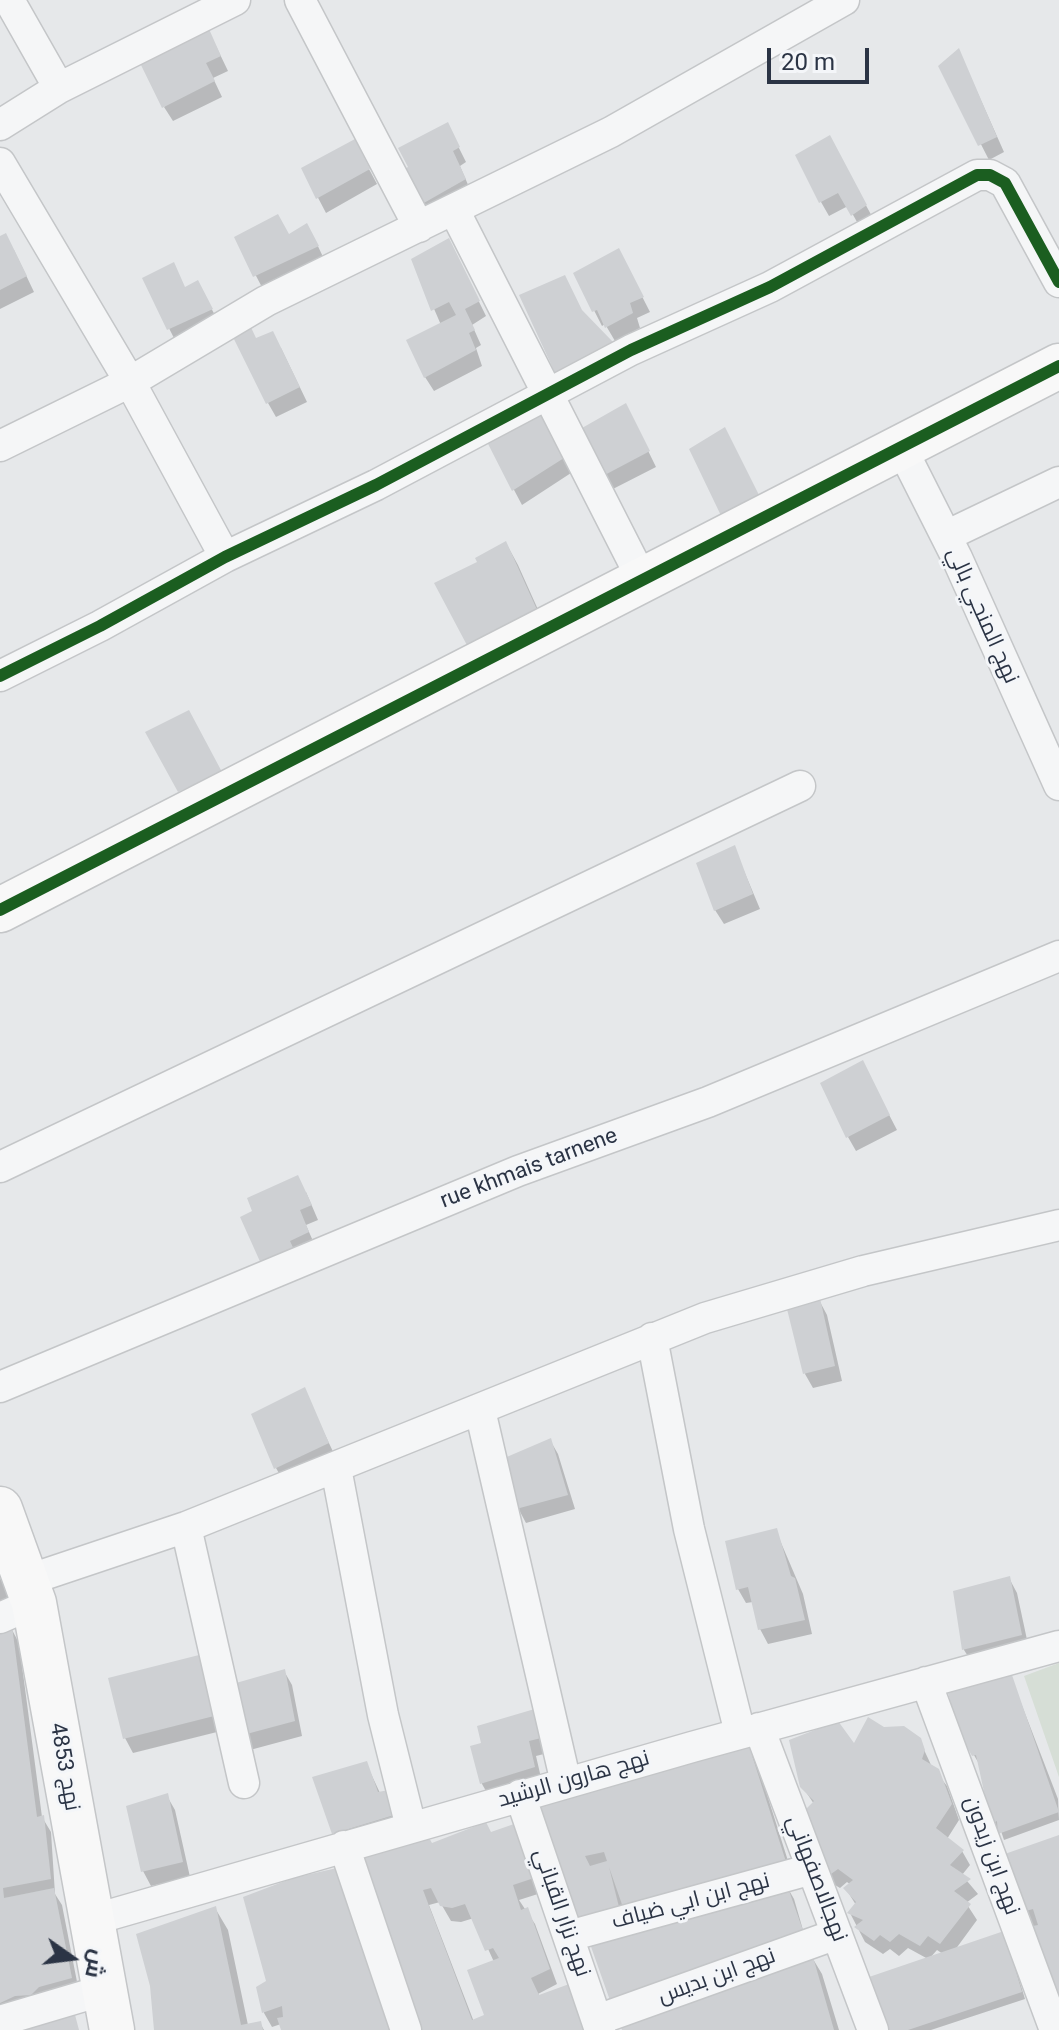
<!DOCTYPE html>
<meta charset="utf-8">
<style>
body{margin:0}
#map{position:relative;width:1059px;height:2030px;overflow:hidden;background:#e6e8ea;font-family:Roboto,Cairo,sans-serif}
canvas{display:block}
.north{position:absolute;left:32px;top:1918px;width:80px;height:80px;-webkit-text-stroke:6px #f4f6f9;paint-order:stroke;rotate:104deg;font-size:22px;font-weight:700;line-height:32px;text-align:center;color:#2b3445}
.north::after{content:'';display:block;margin:auto;width:28px;height:36px;background:#2b3445;clip-path:polygon(50% 0,100% 100%,50% 72%,0 100%)}
.scale{position:absolute;left:767px;top:48px;width:102px;height:36px;box-sizing:border-box;border:4px solid #2b3445;border-top:0;padding-left:10px;font-size:24px;line-height:28px;white-space:nowrap;color:#2b3445;-webkit-text-stroke:6px #f4f6f9;paint-order:stroke}
</style>
<div id="map">
<canvas width="1059" height="2030"></canvas>
<div class="north">ش</div>
<div class="scale">20 m</div>
</div>
<script>
const c = document.querySelector('canvas').getContext('2d');
c.lineJoin = 'round';
function fillPath(path, color) { c.fillStyle = color; c.fill(path, 'evenodd'); }
function strokePath(path, color, width, dash) { c.strokeStyle = color; c.lineWidth = width; c.lineCap = dash ? 'butt' : 'round'; c.setLineDash(dash || []); c.stroke(path); }
function label(font, color, halo, rows, align = 'center') {
  c.font = font + ' Roboto,Cairo,sans-serif'; c.lineWidth = 6; c.setLineDash([]); c.textBaseline = 'middle'; c.strokeStyle = halo; c.fillStyle = color; for (const [text, x, y, turn = 0] of rows) {
    c.save(); c.translate(x, y); c.rotate((+turn || 0) * Math.PI / 180); c.textAlign = isNaN(turn) ? turn : align; if (halo) c.strokeText(text, 0, 0); c.fillText(text, 0, 0); c.restore();
  }
}
fillPath(new Path2D(`
 M1059,1663V1777L1024,1676Z`), '#d6ded6');
fillPath(new Path2D(`
 M216,46L228,71L213,78L222,97L173,121L164,107Z
 M959,51L1004,152L989,160L941,66Z
 M829,138L874,220L861,229L848,206L829,216L821,202Z
 M455,140L466,162L460,166L472,194L425,221L400,174Z
 M362,156L377,184L326,213L303,169Z
 M289,236L315,240L325,261L264,291L236,238Z
 M0,238L14,250L34,292L0,309Z
 M456,255L486,316L472,325L481,345L476,348L482,366L434,391L425,377L441,325L413,260Z
 M626,265L650,312L637,318L640,328L615,341L605,324L602,326L575,273Z
 M144,279L185,289L197,283L220,324L177,344Z
 M281,348L307,402L276,417L268,403Z
 M633,420L656,467L609,491L601,477Z
 M544,422L571,473L522,505L486,437Z
 M506,543L518,565L549,634L479,563Z
 M734,847L760,909L724,924L715,910Z
 M870,1078L897,1130L856,1151L848,1137Z
 M306,1192L318,1220L306,1225L316,1248L272,1280Z
 M819,1300L827,1315L842,1381L813,1388L805,1374Z
 M304,1390L336,1458L284,1482L276,1468Z
 M550,1440L558,1454L575,1509L526,1523L518,1508Z
 M776,1531L803,1594L812,1634L768,1644L760,1629L753,1602L746,1603L738,1589Z
 M0,1578L14,1604L0,1625Z
 M1009,1578L1017,1593L1029,1649L973,1664L964,1650L955,1593Z
 M11,1628L19,1643L42,1817L51,1832L55,1894L62,1905L79,1992L0,2019V1634Z
 M202,1657L225,1730L133,1753L125,1738Z
 M284,1671L292,1685L302,1736L250,1750L231,1686Z
 M1011,1677L1058,1799L1059,1820L1004,1840L1000,1828L997,1830L993,1823L981,1767L959,1730Z
 M537,1710L552,1752L536,1756L542,1782L490,1798L482,1784L472,1748L483,1745Z
 M883,1730L919,1739L932,1767L947,1786L959,1820L947,1839L962,1851L970,1865L962,1875L978,1894L966,1903L977,1920L955,1950L1007,1940L1025,1999L931,2030H890L928,1959L908,1948L899,1956L890,1949L883,1954L865,1942L850,1913L856,1905L846,1889L851,1885L847,1882L840,1888L830,1882L814,1804L802,1786ZM937,1950L943,1954L930,1958Z
 M748,1749L757,1763L795,1883L786,1885L794,1899L810,1954L822,1974L839,2030H624L560,1862Z
 M366,1763L380,1793L388,1792L401,1830L342,1847L334,1833Z
 M167,1796L175,1810L190,1877L151,1886L143,1871Z
 M513,1826L541,1893L519,1900L535,1924L557,1984L538,1994L592,2030H421L358,1856L491,1834ZM440,1902L451,1921L461,1922L474,1918L494,1962L487,2016L474,2022L429,1905Z
 M1059,1838V2012L1023,1912Z
 M215,1908L228,1930L248,2025L260,2023L264,2030H156Z
 M259,1988L400,2030H283L281,2024L272,2027L264,2013Z`), '#0003');
fillPath(new Path2D(`
 M209,29L221,56L206,63L215,81L162,108L140,63Z
 M959,48L997,137L978,146L938,66Z
 M448,122L460,147L453,151L466,179L415,208L398,173L408,167L398,148Z
 M830,135L867,205L851,216L838,193L819,203L795,155Z
 M355,139L370,169L316,199L301,168Z
 M278,214L289,234L307,223L319,246L253,277L234,237Z
 M6,233L27,276L0,290V236Z
 M449,238L480,301L465,309L475,330L469,333L476,350L424,378L406,340L456,315L449,302L431,311L411,259Z
 M619,248L644,297L630,303L633,313L605,328L597,310L592,312L573,273Z
 M174,262L185,287L198,280L213,309L167,330L142,278Z
 M565,275L582,310L613,342L556,375L519,295Z
 M248,321L256,338L273,331L300,387L266,404L229,329Z
 M626,403L650,451L599,478L575,432Z
 M537,405L564,458L512,491L484,436Z
 M725,427L764,505L726,526L689,449Z
 M506,541L538,612L469,649L434,583L477,562L475,558Z
 M189,710L222,772L178,792L145,732Z
 M735,845L753,894L714,911L696,863Z
 M863,1060L890,1115L846,1138L820,1083Z
 M298,1175L312,1205L300,1210L309,1232L290,1241L295,1252L262,1266L240,1217L252,1211L247,1198Z
 M820,1298L835,1366L803,1374L786,1305Z
 M305,1387L329,1443L274,1469L251,1414Z
 M551,1438L568,1495L516,1509L502,1459Z
 M777,1528L791,1576L795,1578L805,1620L758,1630L748,1587L736,1590L725,1541Z
 M1010,1576L1022,1635L962,1650L953,1591Z
 M12,1626L37,1817L44,1815L51,1879L3,1888L4,1898L54,1888L72,1978L39,1987L31,1995L15,1996L0,2003V1631Z
 M203,1654L218,1715L123,1739L108,1678Z
 M285,1669L295,1721L239,1736L229,1685Z
 M1012,1675L1059,1812L998,1834L997,1821L991,1824L976,1755L972,1756L958,1731L948,1693Z
 M538,1708L545,1737L529,1741L535,1767L480,1784L470,1746L481,1743L477,1726Z
 M868,1717L884,1727L904,1726L921,1738L925,1750L922,1759L939,1769L952,1804L936,1828L964,1850L950,1865L971,1879L954,1891L971,1904L940,1944L928,1936L920,1946L899,1934L890,1942L880,1935L874,1941L854,1927L863,1920L847,1913L856,1902L843,1888L853,1880L838,1869L831,1874L819,1867L805,1810L814,1801L800,1787L789,1740L838,1721L854,1743Z
 M749,1746L788,1868L626,1916L609,1867L619,1907L580,1921L538,1806ZM604,1852L607,1861L590,1866L585,1856Z
 M367,1761L378,1792L389,1790L394,1815L332,1834L312,1777Z
 M168,1793L183,1862L141,1872L126,1806Z
 M486,1822L491,1832L514,1824L534,1878L513,1885L521,1910L528,1907L550,1969L531,1978L539,1995L572,1983L591,2030H419L355,1855L425,1831L432,1843ZM431,1888L440,1906L452,1908L465,1904L485,1951L493,1948L499,1958L467,1970L484,2015L472,2020L423,1890Z
 M1059,1835V2012L1028,1927L1038,1925L1033,1909L1022,1912L999,1856Z
 M337,1868L396,2030H281L277,2018L283,2017L282,2006L262,2013L256,1987L266,1981L243,1897L293,1878Z
 M786,1882L806,1939L613,2009L589,1941Z
 M216,1906L241,2025L261,2021L263,2030H154L150,1986L136,1934Z
 M1004,1931L1022,1992L908,2030H887L869,1977Z
 M811,1950L834,2030H622L619,2021Z
 M74,2011L79,2030H26Z`), '#ced0d3');
const street = new Path2D(`
 M9,0L59,88
 M300,0L419,227
 M0,125L59,88L235,0
 M0,163L130,382L225,557
 M454,210L643,581
 M0,446L130,382L266,301L611,132L844,0
 M902,449L957,558L1059,785
 M946,536L1059,482
 M0,676L100,626L225,557L376,485L631,350L770,287L977,175H990L1005,183L1059,282
 M0,1167L800,786
 M652,1338L689,1529L740,1733
 M0,1387L518,1171L708,1102L1059,956
 M480,1410L566,1783
 M336,1468L383,1715L411,1827
 M186,1527L244,1783
 M28,1580L186,1527L705,1318L863,1271L1059,1225
 M0,1618L34,1603
 M926,1682L1055,2030
 M759,1728L873,2030
 M520,1795L600,2030
 M344,1846L406,2030
 M92,1920L692,1747L1059,1646
 M569,1936L812,1869
 M597,2020L837,1934
 M0,2021L104,1990`);
const secondary = new Path2D(`
 M0,910L1059,366
 M0,1509L34,1603L112,2030`);
strokePath(street, '#c4c6c8', 33);
strokePath(secondary, '#c4c6c8', 47);
strokePath(street, '#f5f6f7', 30);
strokePath(secondary, '#f8f8f8', 44);
strokePath(new Path2D(`
 M0,676L100,626L225,557L376,485L631,350L770,287L977,175H990L1005,183L1059,282
 M0,910L1059,366`), '#1b5e20', 12);
label('22px', '#2b3445', '#f4f6f9', [
 ["نهج المنجي بالي",982,616,66],
 ["rue khmais tarnene",529,1169,-21],
 ["نهج 4853",64,1767,80],
 ["نهج هارون الرشيد",574,1780,-16],
 ["نهج ابن زيدون",991,1856,70],
 ["نهجالاصفهاني",816,1879,69],
 ["نهج ابن ابي ضياف",691,1902,-15],
 ["نهج نزار القباني",561,1913,71],
 ["نهج ابن بديس",717,1977,-20]
]);
</script>
